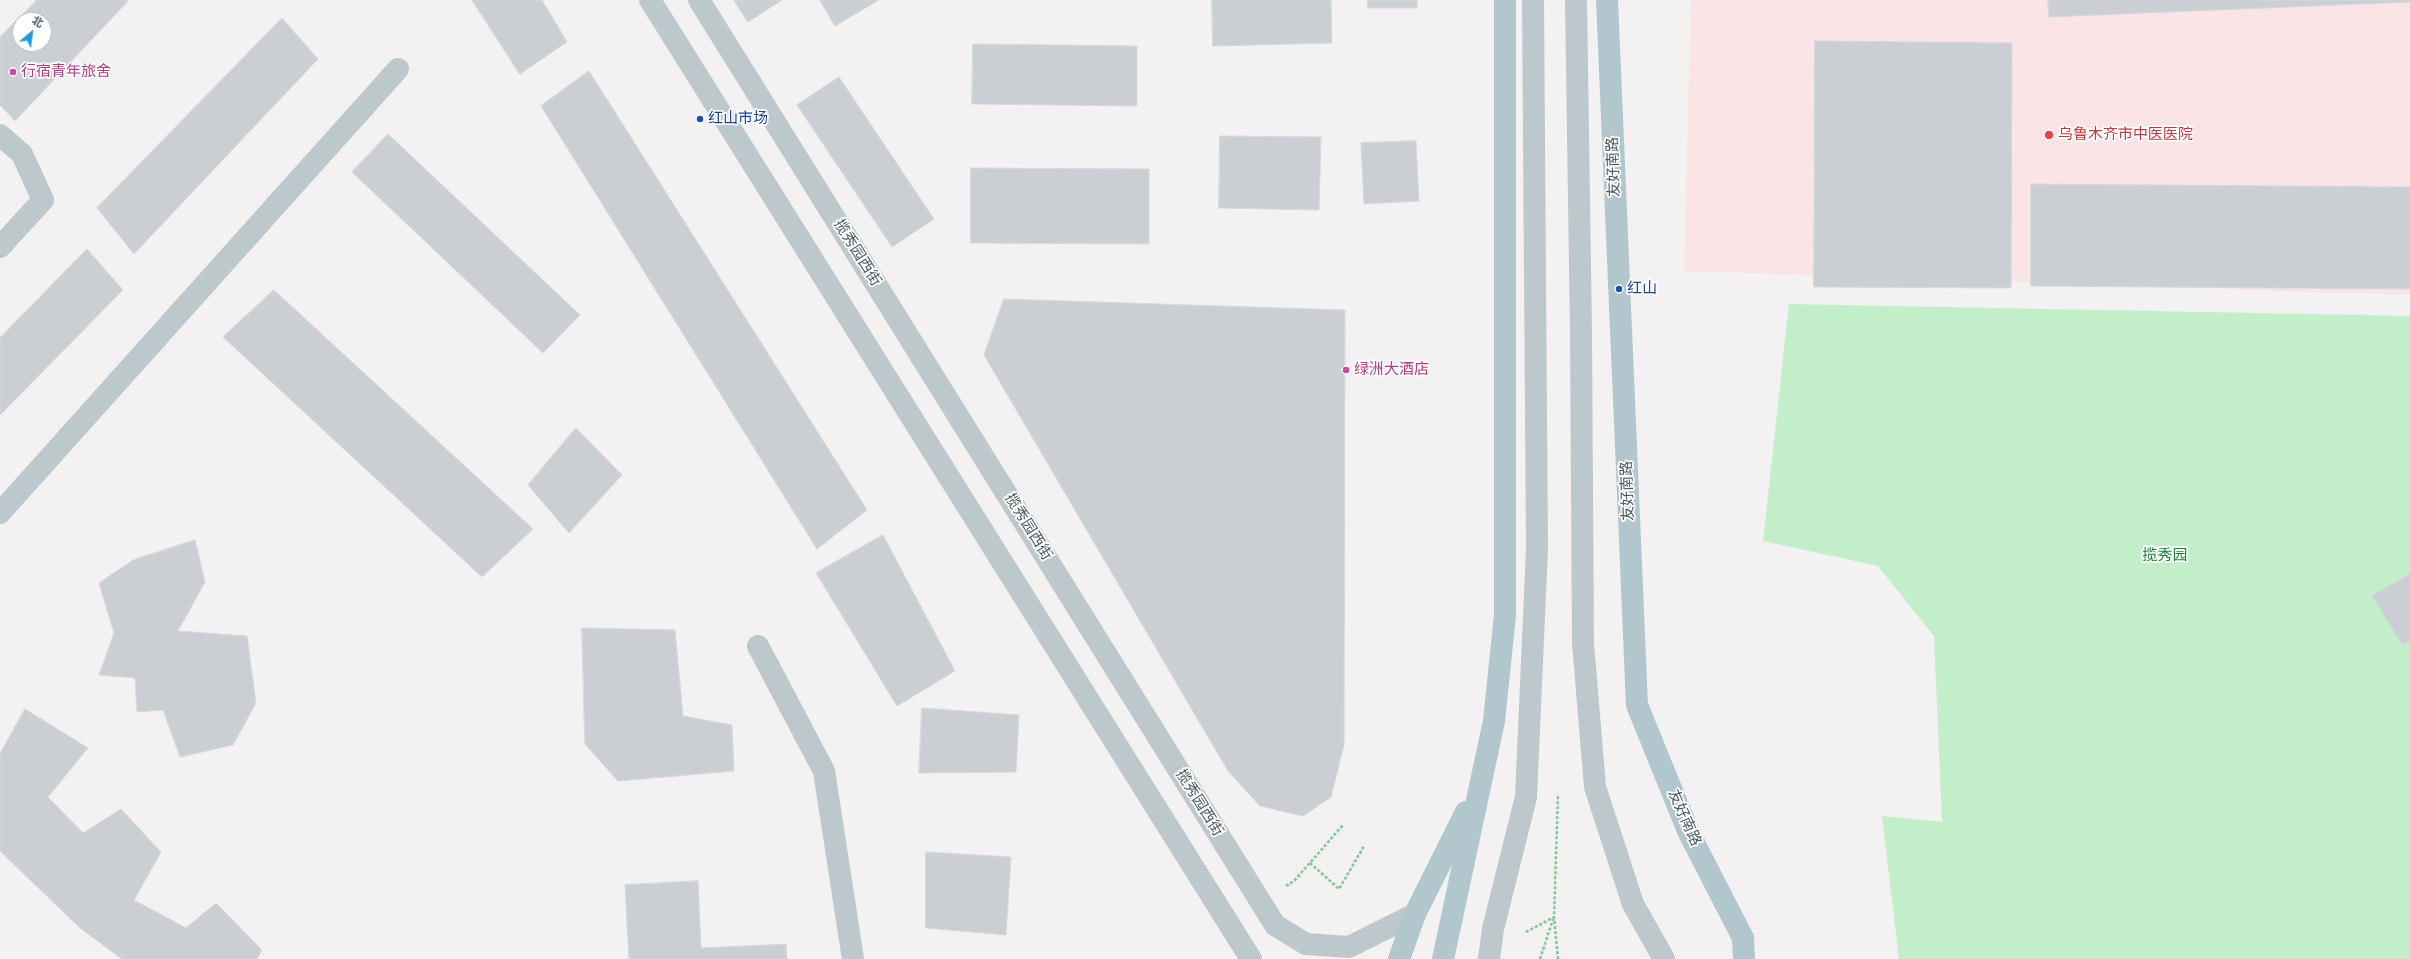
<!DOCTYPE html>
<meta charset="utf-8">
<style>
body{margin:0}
#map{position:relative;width:2410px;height:959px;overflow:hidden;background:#f3f1f1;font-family:Signika,"Noto Sans SC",sans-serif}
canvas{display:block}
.north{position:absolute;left:12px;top:12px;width:40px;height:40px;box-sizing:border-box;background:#fff;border:1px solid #b6bcbf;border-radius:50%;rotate:29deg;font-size:11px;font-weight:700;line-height:16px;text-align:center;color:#49585e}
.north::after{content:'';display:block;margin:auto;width:14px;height:18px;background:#219ade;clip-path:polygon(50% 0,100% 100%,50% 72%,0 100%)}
</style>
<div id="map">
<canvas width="2410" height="959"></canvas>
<div class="north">北</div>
</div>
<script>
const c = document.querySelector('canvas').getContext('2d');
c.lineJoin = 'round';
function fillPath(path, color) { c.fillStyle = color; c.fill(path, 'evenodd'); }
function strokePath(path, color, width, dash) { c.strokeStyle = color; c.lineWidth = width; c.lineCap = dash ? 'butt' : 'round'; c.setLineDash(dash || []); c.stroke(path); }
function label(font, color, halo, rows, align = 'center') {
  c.font = font + ' Signika,"Noto Sans SC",sans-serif'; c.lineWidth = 3.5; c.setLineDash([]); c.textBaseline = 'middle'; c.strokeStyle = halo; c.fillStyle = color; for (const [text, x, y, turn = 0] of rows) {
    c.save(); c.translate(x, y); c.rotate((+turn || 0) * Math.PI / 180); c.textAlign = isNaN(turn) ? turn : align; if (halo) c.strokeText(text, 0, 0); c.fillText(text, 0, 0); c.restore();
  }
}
fillPath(new Path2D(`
 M1691,0H2410V295L1684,271Z`), '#fae4e6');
fillPath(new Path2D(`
 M1789,304L2410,316V959H1899L1882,816L1942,822L1934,636L1878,566L1763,541Z`), '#c2eeca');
const building = new Path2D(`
 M37,0H129L15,121L0,105V37ZM20,20H44V44H20Z
 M472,0H542L567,42L520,74Z
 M734,0H782L748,22Z
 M820,0H879L835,26Z
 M1212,0H1331L1332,43L1213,46Z
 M1368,0H1417V8H1368Z
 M2048,0H2410V2L2049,17Z
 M282,18L318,59L134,254L97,208Z
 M1815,41L2012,43L2011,288L1814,287Z
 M973,44L1137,46V106L972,104Z
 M589,71L867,510L817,549L541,106Z
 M839,77L934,219L892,247L797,105Z
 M388,134L580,315L543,353L352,172Z
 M1220,136L1321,137L1319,210L1219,208Z
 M1416,141L1419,201L1364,204L1361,143Z
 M971,168L1149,169V244L971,243Z
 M2031,184L2410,187V289L2031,286Z
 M87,249L123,290L0,415V338Z
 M274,290L533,529L482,577L223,337Z
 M1004,299L1345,310L1344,745L1331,797L1303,816L1260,806L1228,771L984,355Z
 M576,428L622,475L569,533L528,485Z
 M883,535L955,671L897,706L816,573Z
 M195,540L205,582L178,631L247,636L256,703L233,745L180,757L163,710L137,712L135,678L99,675L114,633L99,583L133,560Z
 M2410,574V641L2402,645L2372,596Z
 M582,628L675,630L683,716L732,725L734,771L618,781L585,744Z
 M922,708L1019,715L1016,772L919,773Z
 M25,709L88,748L48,797L83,833L121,809L161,852L134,900L186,928L216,903L262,950L257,959H122L80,928L0,851V754Z
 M926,852L1011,857L1006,935L926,928Z
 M698,881L701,948L786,944L787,959H629L625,885Z`);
fillPath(building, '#cbcfd3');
strokePath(building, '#d5d9dc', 1);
strokePath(new Path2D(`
 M1310,863L1339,889L1364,846
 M1286,886L1294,881L1343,825
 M1526,932L1554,917
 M1540,959L1553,919
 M1558,959L1554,917L1558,794`), '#7bcb93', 2.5, [3, 2]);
strokePath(new Path2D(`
 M650,0L1251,959
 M699,0L1275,925L1306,944L1349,947L1415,914
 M1576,0L1581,333L1583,643L1595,787L1633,904L1664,959
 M0,135L22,154L43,200L0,247
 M0,513L398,69
 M758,646L824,771L853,959
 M1489,959L1493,929L1526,797L1537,549L1533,0`), '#bdc8cd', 22);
strokePath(new Path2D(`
 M1607,0L1637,705L1689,833L1743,938L1744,959
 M1399,959L1415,914L1466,812
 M1443,959L1494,721L1505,615V0`), '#b2c6ce', 22);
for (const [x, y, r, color] of [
 [13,72,4,"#d1479c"],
 [700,119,4,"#1a4fb4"],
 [2049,135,5,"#e0444e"],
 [1619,289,4,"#1a4fb4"],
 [1346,370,4,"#d1479c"]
]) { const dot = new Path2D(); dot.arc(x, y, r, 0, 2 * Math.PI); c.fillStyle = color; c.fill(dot); strokePath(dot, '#fff', 1.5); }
label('15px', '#b23c85', '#fff', [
 ["行宿青年旅舍",21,72],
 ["绿洲大酒店",1354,370]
], 'left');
label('15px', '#164399', '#fff', [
 ["红山市场",708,119],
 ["红山",1627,289]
], 'left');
label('15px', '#be3a42', '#fff', [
 ["乌鲁木齐市中医医院",2058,135]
], 'left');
label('15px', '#49585e', '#fff', [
 ["友好南路",1614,167,-92],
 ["揽秀园西街",857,253,58],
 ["友好南路",1628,491,-92],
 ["揽秀园西街",1028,527,58],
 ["揽秀园西街",1199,803,58],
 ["友好南路",1684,818,66]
]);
label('15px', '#1b7e38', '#fff', [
 ["揽秀园",2165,556]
]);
</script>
